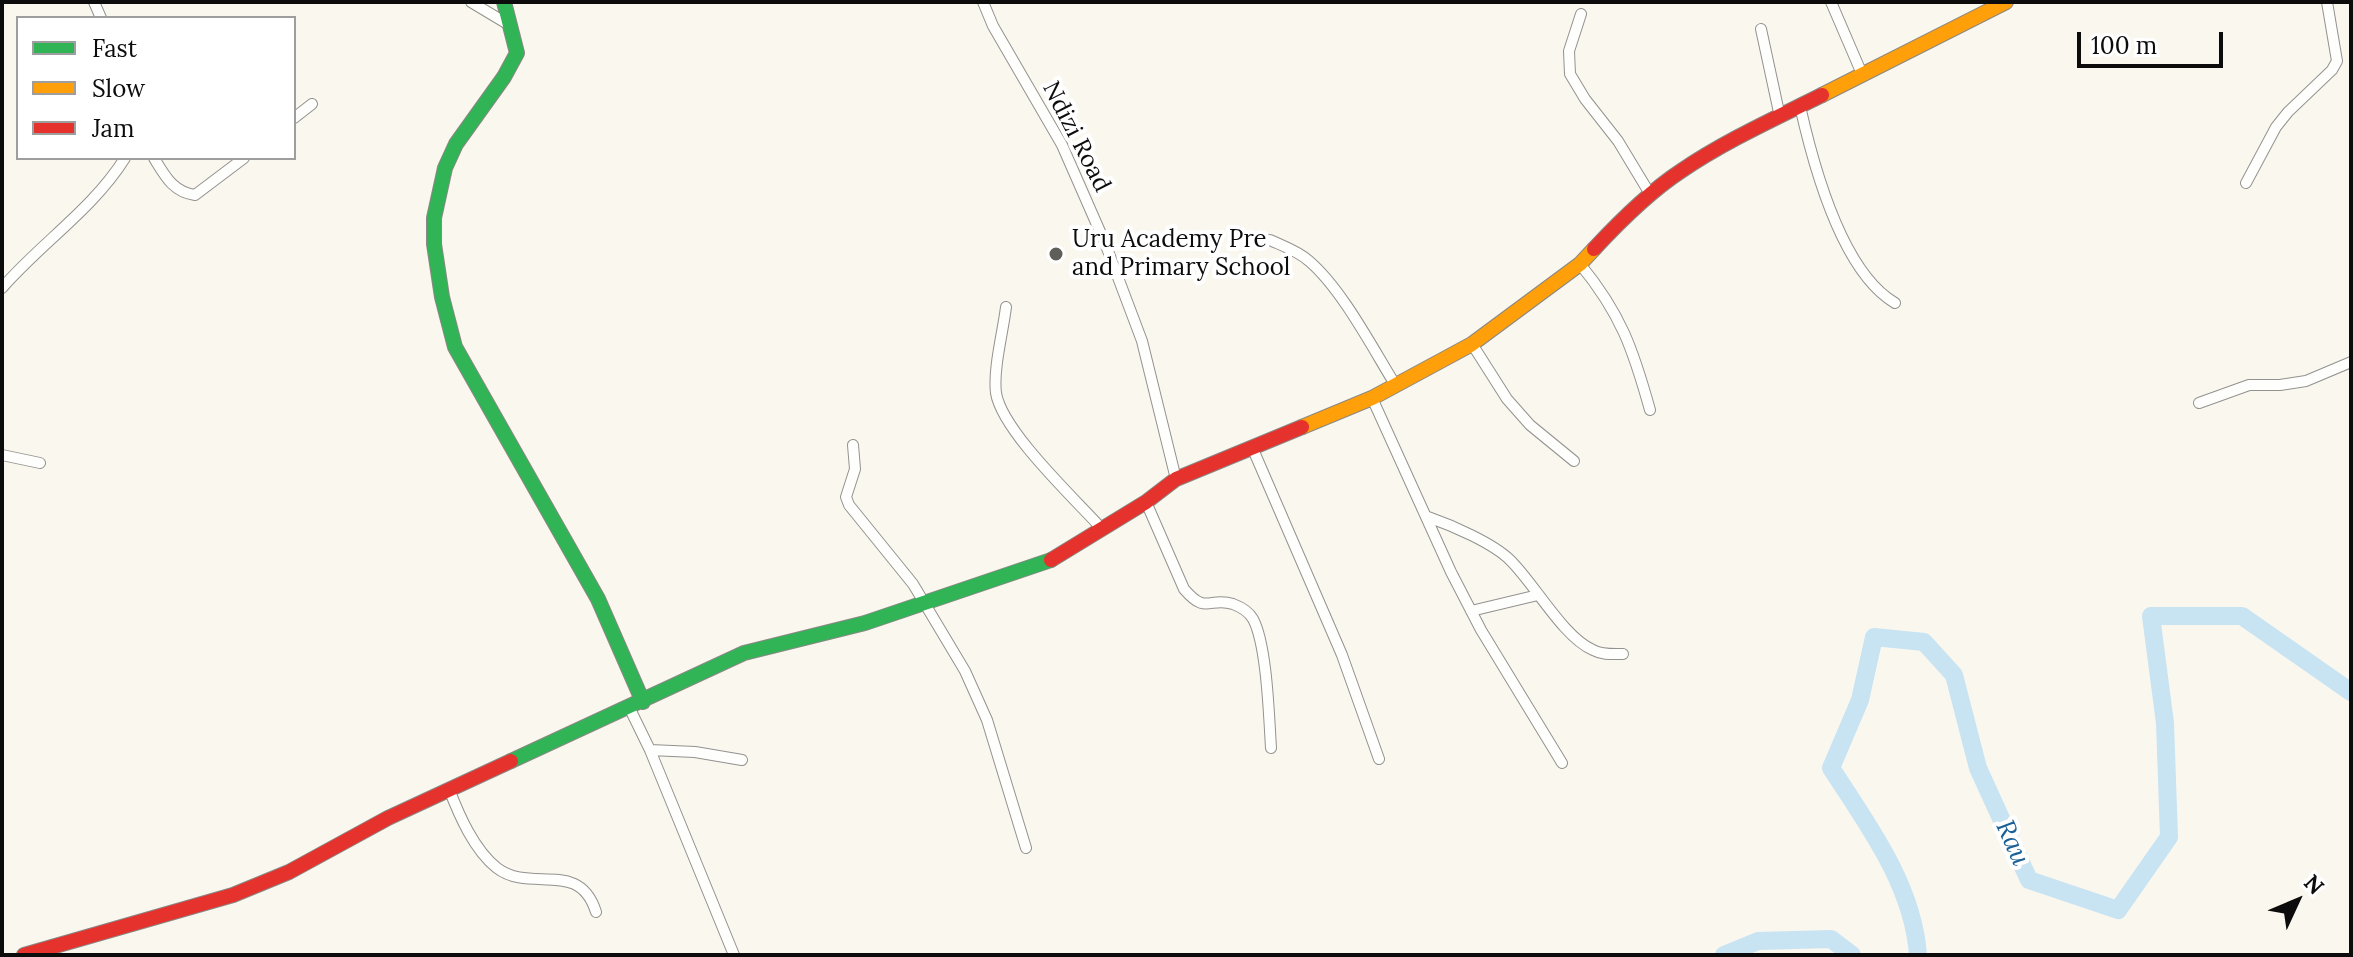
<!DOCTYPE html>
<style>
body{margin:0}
#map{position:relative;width:2353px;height:957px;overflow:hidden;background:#faf7ef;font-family:Lora,serif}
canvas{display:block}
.frame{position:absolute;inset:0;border:4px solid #0c0c0c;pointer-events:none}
.legend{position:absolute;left:16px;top:16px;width:280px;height:144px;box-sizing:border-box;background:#fff;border:2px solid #9e9e9e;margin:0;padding:10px 14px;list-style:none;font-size:24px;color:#0c0c0c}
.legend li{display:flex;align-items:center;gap:16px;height:40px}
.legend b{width:40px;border:2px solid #9e9e9e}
.north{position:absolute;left:2257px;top:861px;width:80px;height:80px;-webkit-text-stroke:6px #fff;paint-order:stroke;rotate:46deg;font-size:22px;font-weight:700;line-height:32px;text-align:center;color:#0c0c0c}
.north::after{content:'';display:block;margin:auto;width:28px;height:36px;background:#0c0c0c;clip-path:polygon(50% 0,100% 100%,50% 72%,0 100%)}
.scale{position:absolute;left:2077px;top:32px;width:146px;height:36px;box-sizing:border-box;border:4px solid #0c0c0c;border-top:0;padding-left:10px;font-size:24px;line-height:28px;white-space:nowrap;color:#0c0c0c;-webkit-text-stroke:6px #fff;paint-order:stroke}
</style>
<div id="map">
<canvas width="2353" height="957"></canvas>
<div class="frame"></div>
<ul class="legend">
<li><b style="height:10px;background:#30b455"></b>Fast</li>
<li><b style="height:10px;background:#ff9f0a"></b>Slow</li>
<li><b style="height:10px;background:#e5322d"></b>Jam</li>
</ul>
<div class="north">N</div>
<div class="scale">100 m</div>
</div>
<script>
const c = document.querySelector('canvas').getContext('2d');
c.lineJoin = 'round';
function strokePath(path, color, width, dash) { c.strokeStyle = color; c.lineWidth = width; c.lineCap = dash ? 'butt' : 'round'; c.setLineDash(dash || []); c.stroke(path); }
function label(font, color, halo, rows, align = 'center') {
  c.font = font + ' Lora,serif'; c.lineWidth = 8; c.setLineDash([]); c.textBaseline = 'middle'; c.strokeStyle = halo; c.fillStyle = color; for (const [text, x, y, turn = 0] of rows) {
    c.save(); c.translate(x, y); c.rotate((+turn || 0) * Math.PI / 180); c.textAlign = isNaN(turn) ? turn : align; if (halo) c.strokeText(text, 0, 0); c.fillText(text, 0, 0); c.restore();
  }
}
strokePath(new Path2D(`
 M1724,955L1758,941L1831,939L1852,955
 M1918,955C1913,885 1868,825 1831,768L1860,700L1874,637L1924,642L1954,675L1978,768L2029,880L2118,910L2169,837L2165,723L2151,616H2242L2351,692`), '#c8e3f2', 18);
const street = new Path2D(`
 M94,2L101,18
 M471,2L511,26
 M983,2L993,26L1062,145L1105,243L1142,341L1176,479
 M1831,2L1862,74
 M1581,14L1569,51L1570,74L1585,99L1618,141L1650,194
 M1761,29L1780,117
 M1800,106C1813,164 1841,271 1895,303
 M294,118L312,104
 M154,158C165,176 173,192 195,195L244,158
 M2246,183L2276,127L2288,112L2332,70L2337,61L2327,2
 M1270,240C1283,246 1298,251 1309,261C1342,289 1373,349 1396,386
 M1580,264C1621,314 1633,349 1650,410
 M2,288C41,243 93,209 125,158
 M1006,307C1003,332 993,369 996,393C1002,431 1075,499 1102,529
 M1472,344L1507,399L1530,425L1574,461
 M1372,398L1451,572L1481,630L1562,763
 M2199,403L2249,385H2280L2306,381L2351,362
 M853,445L855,469L846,497L849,505L913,584L965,671L987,720L1026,848
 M1252,447L1342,655L1379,759
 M2,455L40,463
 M1146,502L1184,589C1207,616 1209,596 1233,604C1241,607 1249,612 1253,619C1267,645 1269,717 1271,748
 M1428,517C1451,525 1493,543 1510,560C1534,583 1563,637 1593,650C1602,655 1613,654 1623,654
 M1471,611L1538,595
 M629,707L650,750L734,955
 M650,750L695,752L742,760
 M449,789C459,815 474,850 497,868C531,894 579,858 596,912`);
const fast = new Path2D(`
 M504,2L517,53L504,77L456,144L445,168L434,218V244L442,297L455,347L598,599L643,702
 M511,761L744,653L865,623L1051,560`);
const slow = new Path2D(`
 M1822,95L2006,2
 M1302,427L1372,398L1472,344L1580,264L1594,249`);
const jam = new Path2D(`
 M1594,249C1620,221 1649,192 1681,171C1725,141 1774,119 1822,95
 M1051,560L1146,502L1176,479L1302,427
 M24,955L233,895L289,872L388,818L511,761`);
strokePath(street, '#93928e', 12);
strokePath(fast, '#8a8885', 16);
strokePath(slow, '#8a8885', 16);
strokePath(jam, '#8a8885', 16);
strokePath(street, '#fefefd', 10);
strokePath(fast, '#30b455', 14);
strokePath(slow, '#ff9f0a', 14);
strokePath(jam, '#e5322d', 14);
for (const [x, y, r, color] of [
 [1056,254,8,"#5f5e5b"]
]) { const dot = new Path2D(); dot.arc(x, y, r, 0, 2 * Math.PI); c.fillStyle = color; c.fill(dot); strokePath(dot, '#fff', 3); }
label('24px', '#0c0c0c', '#fff', [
 ["Ndizi Road",1076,137,63]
]);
label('24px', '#0c0c0c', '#fff', [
 ["Uru Academy Pre",1072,240],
 ["and Primary School",1072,268]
], 'left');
label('italic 26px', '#1b6097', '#fff', [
 ["Rau",2012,843,66]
]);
</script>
